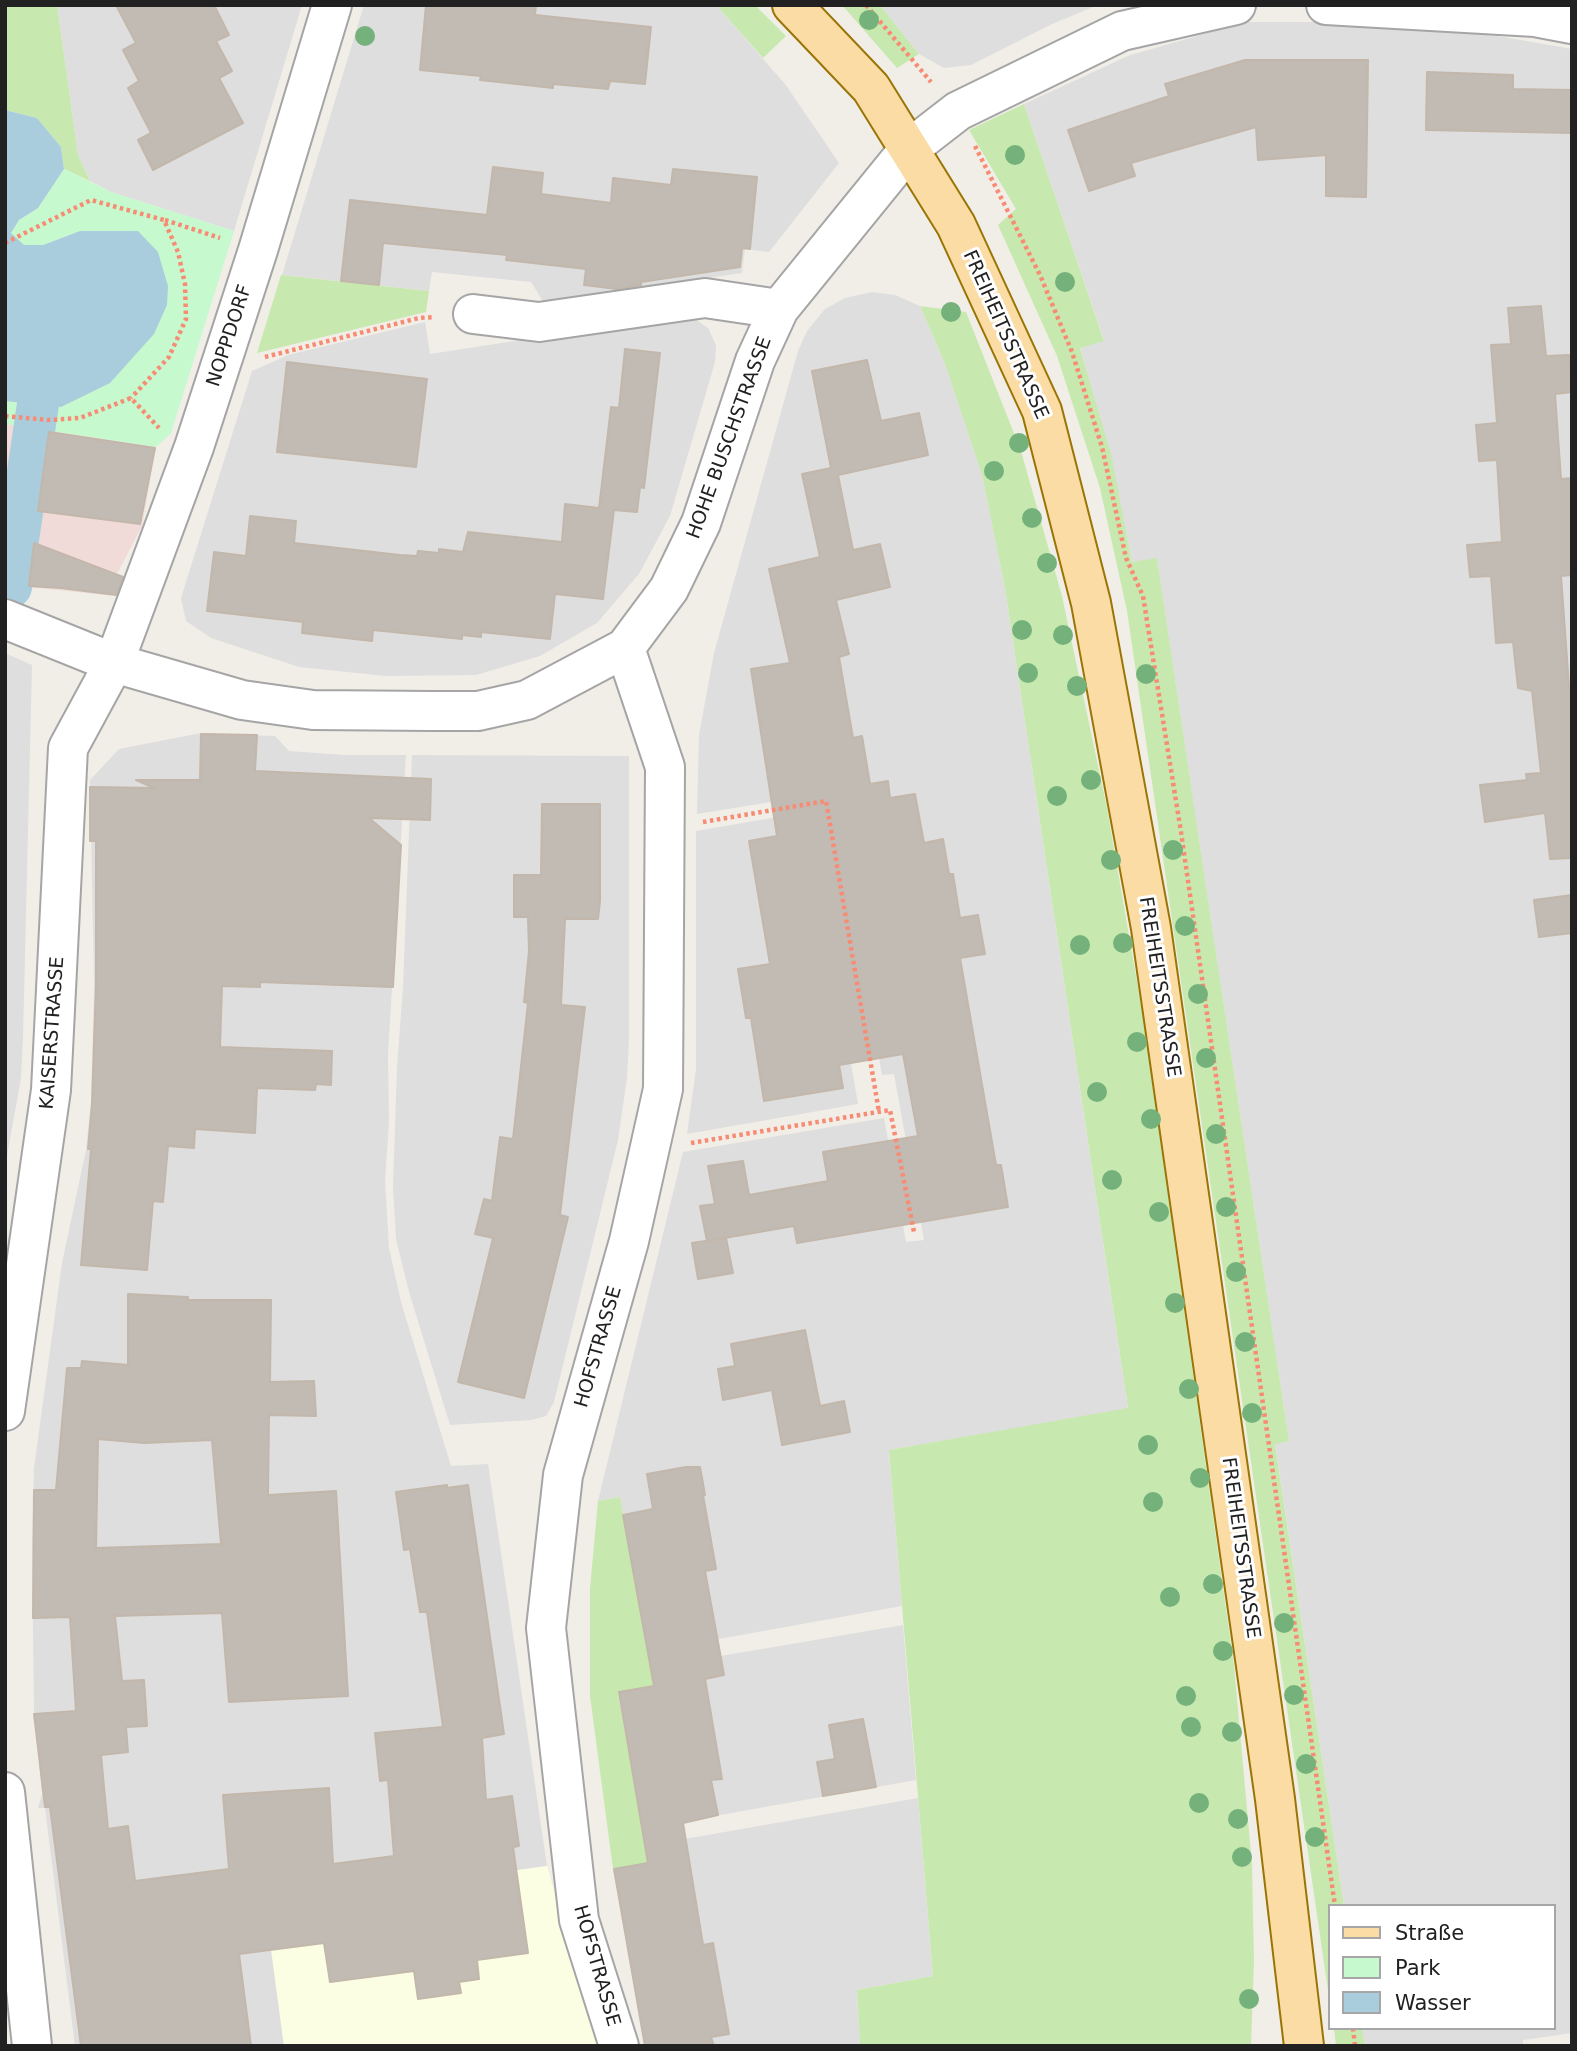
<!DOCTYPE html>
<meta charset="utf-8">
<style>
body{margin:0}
#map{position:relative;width:1577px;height:2051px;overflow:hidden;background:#f1eee8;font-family:"DejaVu Sans",sans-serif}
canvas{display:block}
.frame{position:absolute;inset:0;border:7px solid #212121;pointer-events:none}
.legend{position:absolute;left:1328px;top:1904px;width:228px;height:126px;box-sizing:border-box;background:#fff;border:2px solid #a6a6a6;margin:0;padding:9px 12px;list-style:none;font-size:21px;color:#212121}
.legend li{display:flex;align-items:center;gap:14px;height:35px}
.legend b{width:35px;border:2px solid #a6a6a6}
</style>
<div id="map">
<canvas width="1577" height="2051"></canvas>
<div class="frame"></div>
<ul class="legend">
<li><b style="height:9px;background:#fadca4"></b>Straße</li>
<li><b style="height:19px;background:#c7f9cf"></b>Park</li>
<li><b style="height:19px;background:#a9cddd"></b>Wasser</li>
</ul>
</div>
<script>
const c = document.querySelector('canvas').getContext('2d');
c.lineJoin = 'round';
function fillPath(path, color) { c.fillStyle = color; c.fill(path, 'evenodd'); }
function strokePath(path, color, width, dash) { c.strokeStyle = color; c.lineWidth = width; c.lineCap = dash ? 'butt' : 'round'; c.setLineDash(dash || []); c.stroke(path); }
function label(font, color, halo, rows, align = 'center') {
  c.font = font + ' "DejaVu Sans",sans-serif'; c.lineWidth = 6; c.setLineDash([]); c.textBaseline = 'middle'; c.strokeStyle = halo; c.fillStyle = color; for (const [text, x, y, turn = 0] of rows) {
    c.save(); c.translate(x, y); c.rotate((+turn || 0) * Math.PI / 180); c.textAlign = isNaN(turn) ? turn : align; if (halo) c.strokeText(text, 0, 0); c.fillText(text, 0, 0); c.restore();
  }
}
fillPath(new Path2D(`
 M57,5H302L234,231L111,192L90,181L78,155Z
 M364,5H716L785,84L839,163L769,252L745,249L742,273L642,288L546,306L531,282L432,272L429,291L282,275Z
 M880,5H1098L1052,24L971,65L944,68L919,54Z
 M1247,22H1364L1481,33L1572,49V2033L1523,2040V2046H1365L1362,2028H1554V1906H1344L1275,1443L1289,1441L1157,559L1132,562L1110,454L1080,347L1104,340L1024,104L1130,55Z
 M872,292L895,295L920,306L945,364L982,475L1005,588L1128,1409L889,1450L902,1606L647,1652L620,1497L598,1501L683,1152L884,1118L906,1242L924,1240L894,1074L882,1075L833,792L697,814L699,735L714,653L798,351L807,331L825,309L845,298Z
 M677,316L695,319L708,328L716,345L715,362L670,516L639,574L597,623L540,656L476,675L386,676L299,667L211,638L186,621L181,598L252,371L288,355L425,322L430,354Z
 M5,653L32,665L23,1038L21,1078L5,1167Z
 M201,733L275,736L289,751L344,755H406L388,1054L389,1121L385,1182L389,1248L401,1302L451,1466L488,1464L547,1866L266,1905L284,2046H75L45,1808H38L42,1794L34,1710L32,1550L34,1468L62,1263L86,1150L91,1101L94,985L90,780L119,749Z
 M412,755L629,756V1039L627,1078L618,1140L554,1402L546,1416L531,1420L450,1425L409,1292L396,1239L393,1187L397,1067L403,987Z
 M818,810L849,1052L858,1104L687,1134L696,1069V831Z
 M903,1625L916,1780L642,1829L618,1692L653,1685L650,1668Z
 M918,1798L933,1976L857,1990L860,2046H647L613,1869L648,1863L645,1846Z`), '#dfdede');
fillPath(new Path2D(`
 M5,424L156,447L142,526L106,595L28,587L5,574Z`), '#f1dbd8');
fillPath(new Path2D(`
 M547,1866L598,2046H284L265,1905Z`), '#fcfee3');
fillPath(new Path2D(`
 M5,5H57L78,155L90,181L64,169L61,147L37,118L5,110Z
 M716,5H755L786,36L763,58Z
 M842,5H880L919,54L897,68Z
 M1024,104L1104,341L1080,348L1111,454L1132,562L1157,558L1289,1441L1275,1444L1344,1906H1330V2004L1127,611L1100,488L1057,356L998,225L1016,209L969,130Z
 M281,275L429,291L426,312L257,353Z
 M920,306L966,312L1021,451L1062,596L1107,808L1142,1011L1234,1666L1252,1864L1254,1962L1251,2046H860L857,1990L933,1976L889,1450L1128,1408L1005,588L982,475L945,364Z
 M620,1497L654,1685L618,1693L648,1863L613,1869L590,1696V1588L598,1501Z
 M1334,2028H1362L1365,2046H1336Z`), '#c7e9af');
fillPath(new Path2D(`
 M64,169L111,192L234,231L171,433L156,447L5,424V401L61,407L80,231L43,245H23L11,233L19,220L38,208Z`), '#c7f9cf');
fillPath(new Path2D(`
 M5,110L37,118L61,147L64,169L38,208L19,220L11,233L24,245H43L80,231H138L158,252L168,286L167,305L154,334L110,383L61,407L5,401Z`), '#a9cddd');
strokePath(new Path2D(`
 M11,587L38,404`), '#a9cddd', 42);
const building = new Path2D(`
 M116,5H214L229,35L216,41L232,71L219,78L243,123L153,170L138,140L151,133L128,88L139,81L123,50L136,43Z
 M426,5H536L535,15L651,27L645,84L610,81L608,89L553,84V88L480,80L481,76L420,70Z
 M1245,60H1368L1366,197L1326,196V155L1258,160L1256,127L1131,163L1135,176L1089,191L1068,130L1169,96L1165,84Z
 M1427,72L1513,75V89L1572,90V133L1426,130Z
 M493,167L543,173L541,194L611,203L613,178L671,185L673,169L757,177L750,249L742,248L740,267L641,282V285L617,289L584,285L586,269L506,260L507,255L383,243L379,285L341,281L350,200L487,215Z
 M1541,306L1546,356L1569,355L1572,392L1555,394L1561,479L1572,478V575L1561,576L1569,686H1572V858L1550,859L1545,813L1485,822L1480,785L1527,780L1526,774L1541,773L1532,691L1518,688L1513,642L1496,643L1491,576L1470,577L1467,545L1502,542L1497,460L1479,461L1476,425L1497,423L1491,345L1511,344L1508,308Z
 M625,349L660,353L644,488L640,487L637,512L614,510L603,599L555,594L550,639L481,632V637L462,635V639L373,630L372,641L302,633L303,622L207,611L214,552L246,556L250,516L296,521L294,543L400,555L417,556L418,551L439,553V549L463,552L468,532L562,542L565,504L599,508L611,407L619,408Z
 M867,360L881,421L919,413L928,455L838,475L853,550L880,544L890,587L836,600L849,654L839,657L853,738L862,736L870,784L888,781L890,798L915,794L924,843L943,839L949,874H953L960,918L978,915L985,954L960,958L996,1165H1001L1008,1207L797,1243L794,1226L707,1241L700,1206L715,1204L708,1166L743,1161L749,1195L828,1181L823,1152L918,1136L903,1054L839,1065L843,1088L764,1101L751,1018H746L738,969L770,964L749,841L777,836L751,669L790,663L769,569L820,557L802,474L831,468L812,371Z
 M287,362L427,379L416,467L277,452Z
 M49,432L155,448L140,524L38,511Z
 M34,543L123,577L116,595L61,588L29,586Z
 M201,734L257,735L255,771L431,779L430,820L369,818L401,845L393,987L260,982V987L222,986L220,1047L332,1051L331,1085L316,1084L315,1090L257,1088L255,1133L195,1129L194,1148L168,1146L163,1202L153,1201L147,1270L81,1265L91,1149H88L92,1104L96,985V841H90V787L154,788L136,780H200Z
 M542,804H600V901L598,919H565L561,1005L585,1007L560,1215L568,1217L524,1398L458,1382L493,1238L475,1234L484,1199L492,1201L500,1137L513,1139L528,1003L524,1002L529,951L528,917H514V875H541Z
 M1572,895V933L1539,937L1534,900Z
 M726,1238L733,1273L698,1279L692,1243Z
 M128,1294L188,1297V1300H271L270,1382L314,1381L316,1416L269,1415L268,1495L336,1491L348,1696L229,1702L222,1613L115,1616L122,1681L144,1680L147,1726L126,1727L128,1752L101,1755L108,1829L128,1826L135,1881L229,1869L223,1795L329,1788L333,1864L394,1856L388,1780L380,1781L375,1733L443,1727L427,1612H420L410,1549L404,1550L396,1492L447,1485V1488L468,1485L504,1734L482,1738L486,1800L512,1796L519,1846L513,1847L528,1953L477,1960L479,1979L459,1982L461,1993L418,1999L414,1971L330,1982L324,1943L239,1954L251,2046H81L50,1807H45L34,1714L76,1711L70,1617L33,1618L34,1490H56L67,1368H81L82,1361L128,1365ZM98,1439L144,1443L212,1440L221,1544L96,1548Z
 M805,1330L820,1406L844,1401L850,1432L782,1445L772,1390L723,1400L718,1369L735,1366L731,1344Z
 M686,1467H700L705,1495H703L716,1569L705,1571L724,1675L705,1679L722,1779L711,1780L718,1815L683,1823L703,1945L713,1943L729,2034L711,2037L714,2046H645L614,1869L648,1863L619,1692L654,1686L623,1515L653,1509L647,1474Z
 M863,1719L876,1787L823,1796L817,1762L835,1759L829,1725Z`);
fillPath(building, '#c2bbb4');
strokePath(building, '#c2b7aa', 2);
const minor = new Path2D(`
 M1326,5L1535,17L1572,24
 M473,314L539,322L705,298L779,309
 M5,619L114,663L242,700L313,710L432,711H478L527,700L625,648L669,589L701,523L755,361L779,309L909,149L958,111L1122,31L1236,5
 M5,1411L51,1090L68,748L114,663L194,447L258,250L332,5
 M5,1792L32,2046
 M619,2046L579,1920L546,1628L563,1475L629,1241L663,1089L665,767L625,648`);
const major = new Path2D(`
 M792,5L871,88L956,225L1042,411L1091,603L1151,928L1275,1799L1304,2046`);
strokePath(minor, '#a5a5a5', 42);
strokePath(major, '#9a7404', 42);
strokePath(new Path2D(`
 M866,5L931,82
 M975,146L1040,275L1072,352L1102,447L1126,558L1143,596L1181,832L1335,1906
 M165,220L220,238
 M5,243L91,200L164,220L178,252L185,284L186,319L169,357L131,398
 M265,357L419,318L434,317
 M5,416L48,420L80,418L131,398L159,428
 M703,822L826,801L879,1112
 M691,1143L890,1110L914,1232
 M1353,2028L1355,2046`), '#f78b73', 4.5, [3.5, 3.5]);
strokePath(minor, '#fff', 38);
strokePath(major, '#fadca4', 38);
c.fillStyle = '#75b17b';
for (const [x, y] of [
 [869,20],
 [365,36],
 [1015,155],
 [1065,282],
 [951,312],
 [1019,443],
 [994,471],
 [1032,518],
 [1047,563],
 [1022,630],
 [1063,635],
 [1028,673],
 [1146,674],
 [1077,686],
 [1091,780],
 [1057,796],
 [1173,850],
 [1111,860],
 [1185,926],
 [1123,943],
 [1080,945],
 [1198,994],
 [1137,1042],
 [1206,1058],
 [1097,1092],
 [1151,1119],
 [1216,1134],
 [1112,1180],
 [1226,1207],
 [1159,1212],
 [1236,1272],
 [1175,1303],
 [1245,1342],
 [1189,1389],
 [1252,1413],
 [1148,1445],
 [1200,1478],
 [1153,1502],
 [1213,1584],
 [1170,1597],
 [1284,1623],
 [1223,1651],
 [1294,1695],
 [1186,1696],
 [1191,1727],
 [1232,1732],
 [1306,1764],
 [1199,1803],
 [1238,1819],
 [1315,1837],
 [1242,1857],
 [1249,1999]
]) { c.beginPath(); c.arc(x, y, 10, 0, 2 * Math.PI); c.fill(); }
label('19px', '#212121', '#fff', [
 ["FREIHEITSSTRASSE",1005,335,66],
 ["NOPPDORF",230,336,-72],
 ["HOHE BUSCHSTRASSE",730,438,-70],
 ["FREIHEITSSTRASSE",1159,987,81],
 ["KAISERSTRASSE",53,1033,-86],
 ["HOFSTRASSE",599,1347,-74],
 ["FREIHEITSSTRASSE",1240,1548,82],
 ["HOFSTRASSE",596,1966,74]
]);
</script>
